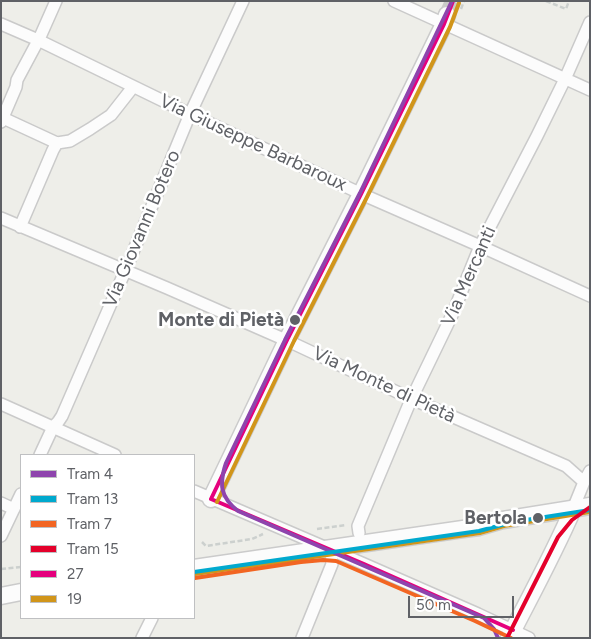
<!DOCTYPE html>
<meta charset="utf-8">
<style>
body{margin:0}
#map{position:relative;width:591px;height:639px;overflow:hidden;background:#eeeee9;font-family:Figtree,sans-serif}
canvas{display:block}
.frame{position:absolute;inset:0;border:2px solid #5f6166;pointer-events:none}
.legend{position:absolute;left:20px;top:454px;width:175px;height:165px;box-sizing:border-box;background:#fff;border:1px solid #bfc0c2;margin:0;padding:6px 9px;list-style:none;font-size:15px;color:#5f6166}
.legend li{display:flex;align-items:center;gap:10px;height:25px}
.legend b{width:25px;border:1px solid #bfc0c2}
.scale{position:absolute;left:408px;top:596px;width:106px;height:22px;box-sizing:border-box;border:2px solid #5f6166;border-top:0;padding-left:6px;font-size:15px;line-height:18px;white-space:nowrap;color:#5f6166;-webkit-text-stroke:4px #fff;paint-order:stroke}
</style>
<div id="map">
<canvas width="591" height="639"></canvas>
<div class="frame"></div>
<ul class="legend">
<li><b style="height:6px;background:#8e44ad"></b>Tram 4</li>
<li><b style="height:6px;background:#00a9ce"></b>Tram 13</li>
<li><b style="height:6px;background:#f26522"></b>Tram 7</li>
<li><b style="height:6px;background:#e4002b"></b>Tram 15</li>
<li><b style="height:6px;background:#e5007d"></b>27</li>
<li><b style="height:6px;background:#d1951a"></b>19</li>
</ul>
<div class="scale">50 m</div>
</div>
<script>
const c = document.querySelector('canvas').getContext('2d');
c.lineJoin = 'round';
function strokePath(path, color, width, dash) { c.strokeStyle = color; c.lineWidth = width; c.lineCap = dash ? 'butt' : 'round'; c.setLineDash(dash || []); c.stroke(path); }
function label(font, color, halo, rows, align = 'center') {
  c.font = font + ' Figtree,sans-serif'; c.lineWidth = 5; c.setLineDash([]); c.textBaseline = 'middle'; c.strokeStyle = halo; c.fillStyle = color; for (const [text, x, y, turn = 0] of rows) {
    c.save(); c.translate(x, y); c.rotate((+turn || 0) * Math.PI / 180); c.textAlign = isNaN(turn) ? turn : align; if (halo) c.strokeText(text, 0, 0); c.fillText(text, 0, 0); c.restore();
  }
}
strokePath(new Path2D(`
 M447,15L453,1`), '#cacbc8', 16, [16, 8]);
const street = new Path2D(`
 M394,1L590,90
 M1,24L38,40L190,114L366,196L480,246L590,296
 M3,118L57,143
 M1,122L16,87L17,80L40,37L56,1
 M1,218L167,288L288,341L412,399L566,466L584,482
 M20,227L53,150L57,143L70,141L90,129L111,115L133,87
 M1,404L115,455
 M40,455L53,427L58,422L62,416L126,269L190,114L243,1
 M194,491L364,564L478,614L529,638
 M1,503L14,509
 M573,509L584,482L590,471
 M359,533L358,526L410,402L453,313L480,246L537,136L565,79L590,22
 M1,536L21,494
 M142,638L152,618
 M302,638L332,564L331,552L328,548`);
const secondary = new Path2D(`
 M211,499L288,338L361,194L444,24L447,15
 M194,568L463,529L479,527L503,520L590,506
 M1,596L21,592
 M509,638C531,595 554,553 573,509`);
strokePath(street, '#cacaca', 14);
strokePath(secondary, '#cbcbcb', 19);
strokePath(new Path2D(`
 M546,1L566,9L569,1
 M461,9L464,1
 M317,529L346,525
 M202,542L206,546L252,539L263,534
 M1,569L21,567`), '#ccd0ce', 2.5, [5, 2.5]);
strokePath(street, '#fcfcfc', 11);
strokePath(secondary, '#fcfcfc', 16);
strokePath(new Path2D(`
 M211,499L288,338L361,194L444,24L453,1
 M211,499L364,564L513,630`), '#e5007d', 4);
strokePath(new Path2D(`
 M217,502L294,341L367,197L450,27L459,3
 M195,574L480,533L504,526L590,512`), '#d1951a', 4);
strokePath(new Path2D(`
 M452,1L360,193L285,340L226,463C219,484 220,497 238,511L484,618L494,629L498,638`), '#8e44ad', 4);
strokePath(new Path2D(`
 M194,572L479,531L513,522L590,510`), '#00a9ce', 4);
strokePath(new Path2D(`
 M195,578L301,562L323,560L336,561L475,621L511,638`), '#f26522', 4);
strokePath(new Path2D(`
 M507,638L558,537L572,520L590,507`), '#e4002b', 4);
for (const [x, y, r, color] of [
 [295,320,6,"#5f6166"],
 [538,518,6,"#5f6166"]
]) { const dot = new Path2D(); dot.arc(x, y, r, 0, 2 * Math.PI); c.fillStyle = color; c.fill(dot); strokePath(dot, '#fff', 2); }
label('19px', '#5f6166', '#fff', [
 ["Via Giuseppe Barbaroux",253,143,25],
 ["Via Giovanni Botero",142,229,-67],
 ["Via Mercanti",469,276,-66],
 ["Via Monte di Pietà",384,385,25]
]);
label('bold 19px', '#5f6166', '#fff', [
 ["Monte di Pietà",284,320],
 ["Bertola",527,518]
], 'right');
</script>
